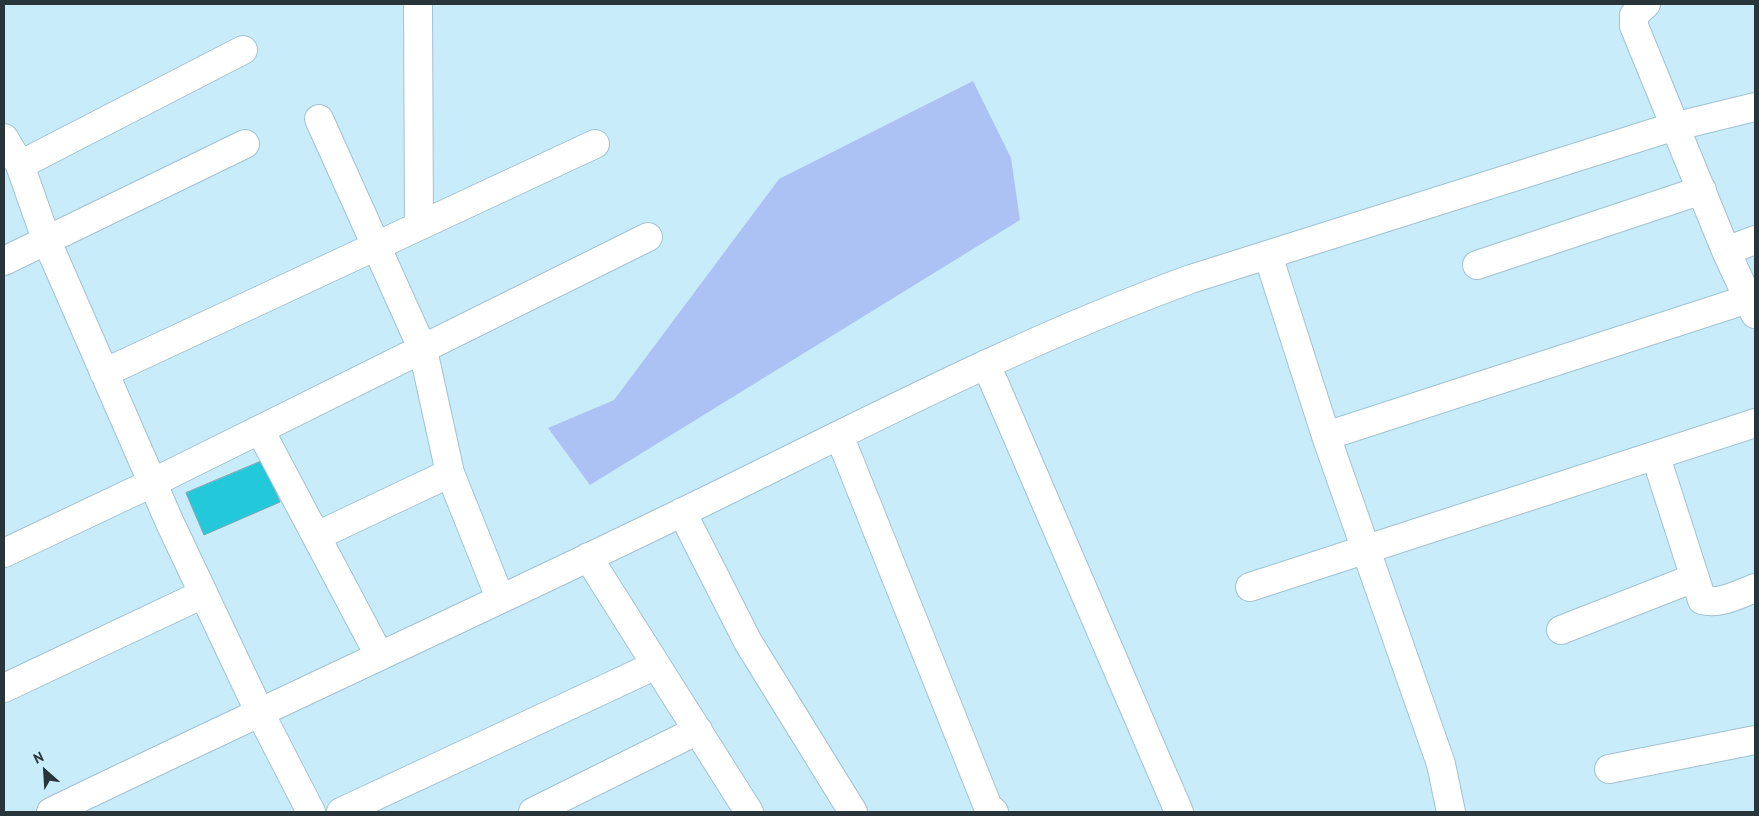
<!DOCTYPE html>
<style>
body{margin:0}
#map{position:relative;width:1759px;height:816px;overflow:hidden;background:#c9ecfb;font-family:"PT Sans",sans-serif}
canvas{display:block}
.frame{position:absolute;inset:0;border:5px solid #28353b;pointer-events:none}
.north{position:absolute;left:20px;top:746px;width:50px;height:50px;-webkit-text-stroke:4px #c9ecfb;paint-order:stroke;rotate:334deg;font-size:14px;font-weight:700;line-height:20px;text-align:center;color:#28353b}
.north::after{content:'';display:block;margin:auto;width:18px;height:22px;background:#28353b;clip-path:polygon(50% 0,100% 100%,50% 72%,0 100%)}
</style>
<div id="map">
<canvas width="1759" height="816"></canvas>
<div class="frame"></div>
<div class="north">N</div>
</div>
<script>
const c = document.querySelector('canvas').getContext('2d');
c.lineJoin = 'round';
function fillPath(path, color) { c.fillStyle = color; c.fill(path, 'evenodd'); }
function strokePath(path, color, width, dash) { c.strokeStyle = color; c.lineWidth = width; c.lineCap = dash ? 'butt' : 'round'; c.setLineDash(dash || []); c.stroke(path); }
fillPath(new Path2D(`
 M973,81L1011,158L1020,220L590,485L548,428L614,400L779,179Z`), '#acc2f4');
const building = new Path2D(`
 M262,461L280,502L204,535L186,493Z`);
fillPath(building, '#24c8db');
strokePath(building, '#7ea4a9', 1);
const street = new Path2D(`
 M418,4L419,226
 M1646,4L1634,15V26L1726,251L1755,314
 M319,119L423,350L450,473L500,598
 M4,138L20,165L46,239L170,523L259,711L311,812
 M20,165L243,50
 M1726,251L1755,240
 M1268,255L1326,436L1441,764L1451,812
 M4,261L245,144
 M1477,265L1702,190
 M986,364L1179,812
 M104,373L595,144
 M260,430L379,655
 M839,435L988,807L994,812
 M1326,436L1748,299
 M1656,457L1702,600C1720,605 1739,594 1755,588
 M682,512L748,642L853,812
 M317,536L450,473
 M4,553L152,483L648,237
 M588,557L749,812
 M1250,587L1755,423
 M1561,630L1694,578
 M4,688L203,594
 M1609,769L1755,740
 M51,812C262,710 475,613 685,511C852,430 1017,342 1191,279L1669,128L1755,107
 M341,812L656,665
 M533,812L698,730`);
strokePath(street, '#a0c2d1', 30);
strokePath(street, '#fff', 28);
</script>
